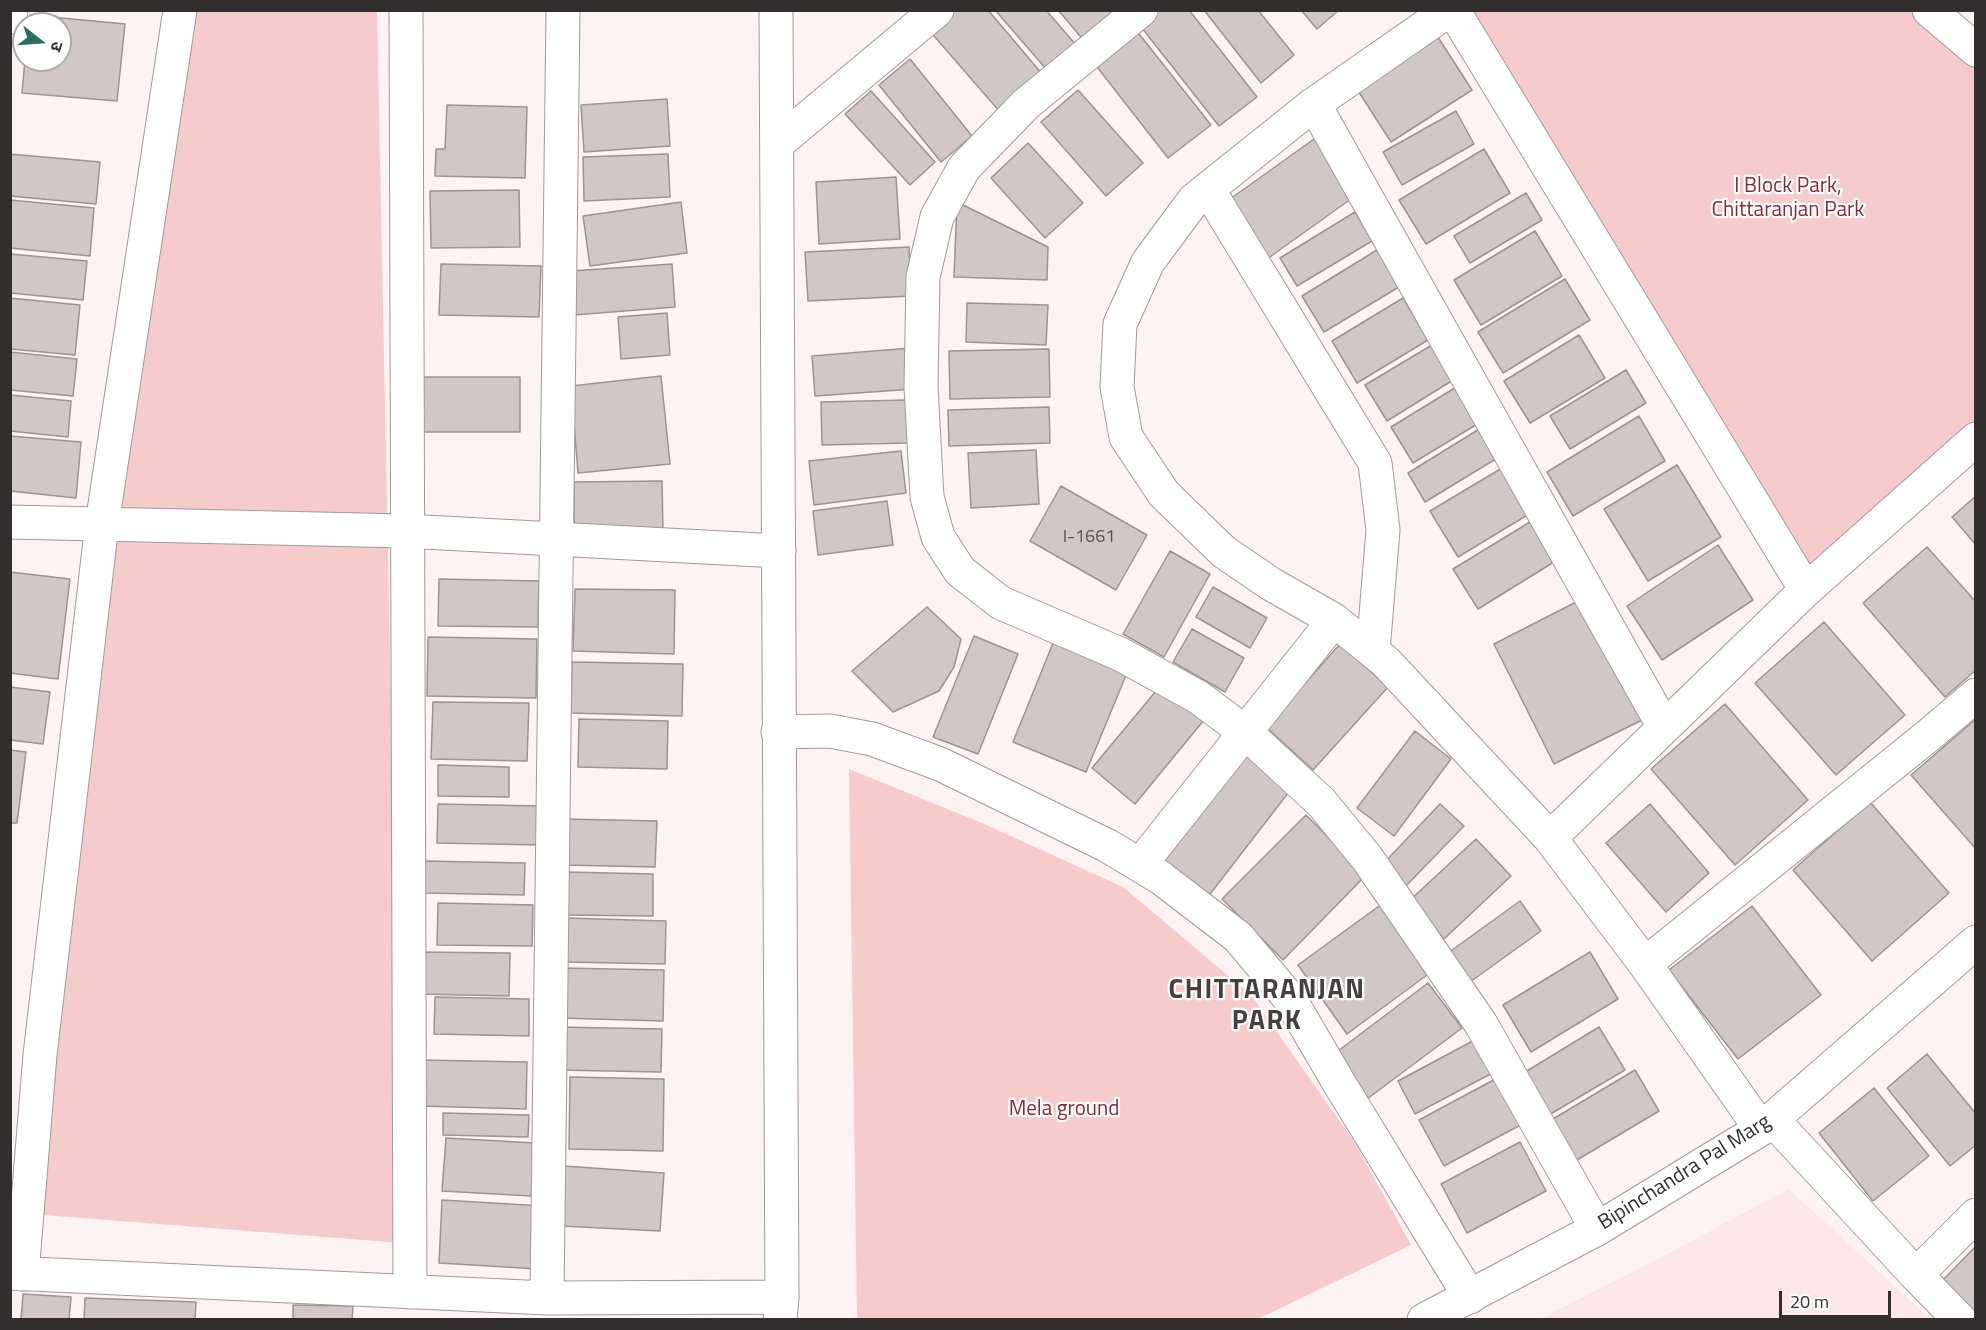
<!DOCTYPE html>
<meta charset="utf-8">
<style>
body{margin:0}
#map{position:relative;width:1986px;height:1330px;overflow:hidden;background:#fdf3f3;font-family:"Titillium Web","Noto Sans Devanagari",sans-serif}
canvas{display:block}
.frame{position:absolute;inset:0;border:12px solid #322e2e;pointer-events:none}
.north{position:absolute;left:12px;top:12px;width:60px;height:60px;box-sizing:border-box;background:#fff;border:2px solid #adabab;border-radius:50%;rotate:107deg;font-size:16px;font-weight:700;line-height:24px;text-align:center;color:#322e2e}
.north::after{content:'';display:block;margin:auto;width:21px;height:27px;background:#2b6d5e;clip-path:polygon(50% 0,100% 100%,50% 72%,0 100%)}
.scale{position:absolute;left:1779px;top:1291px;width:112px;height:27px;box-sizing:border-box;border:3px solid #322e2e;border-top:0;padding-left:8px;font-size:18px;line-height:21px;white-space:nowrap;color:#322e2e;-webkit-text-stroke:4px #fff;paint-order:stroke}
</style>
<div id="map">
<canvas width="1986" height="1330"></canvas>
<div class="frame"></div>
<div class="north">उ</div>
<div class="scale">20 m</div>
</div>
<script>
const c = document.querySelector('canvas').getContext('2d');
c.lineJoin = 'round';
function fillPath(path, color) { c.fillStyle = color; c.fill(path, 'evenodd'); }
function strokePath(path, color, width, dash) { c.strokeStyle = color; c.lineWidth = width; c.lineCap = dash ? 'butt' : 'round'; c.setLineDash(dash || []); c.stroke(path); }
function label(font, color, halo, rows, align = 'center') {
  c.font = font + ' "Titillium Web",sans-serif'; c.lineWidth = 4.5; c.setLineDash([]); c.textBaseline = 'middle'; c.strokeStyle = halo; c.fillStyle = color; for (const [text, x, y, turn = 0] of rows) {
    c.save(); c.translate(x, y); c.rotate((+turn || 0) * Math.PI / 180); c.textAlign = isNaN(turn) ? turn : align; if (halo) c.strokeText(text, 0, 0); c.fillText(text, 0, 0); c.restore();
  }
}
fillPath(new Path2D(`
 M1789,1189L1930,1319H1540L1637,1270Z`), '#fbe7e7');
fillPath(new Path2D(`
 M191,11H377L402,1243L18,1213Z
 M1453,11H1909L1975,65V427L1806,590Z
 M849,769L982,823L1123,887L1251,995L1355,1143L1411,1245L1258,1319H857Z`), '#f6cbcc');
const building = new Path2D(`
 M950,10H988L1043,75L1000,112L928,29Z
 M995,10H1046L1076,45L1047,70Z
 M1058,10H1123L1086,43Z
 M1154,10H1189L1257,97L1219,126L1138,23Z
 M1204,10H1258L1294,55L1261,83Z
 M1301,10H1339L1317,29Z
 M30,15L125,24L117,101L22,93L25,60H60V24H29Z
 M1136,30L1211,125L1168,158L1094,63Z
 M1434,31L1472,90L1391,142L1353,83Z
 M910,59L972,136L941,162L879,85Z
 M1078,90L1143,163L1106,196L1041,122Z
 M871,91L935,162L910,185L845,114Z
 M667,99L670,146L584,152L581,105Z
 M447,105L527,107L525,178L435,176L436,149H445Z
 M1456,111L1474,144L1402,185L1383,152Z
 M1314,139L1355,196L1267,259L1226,202Z
 M1028,143L1083,203L1045,238L991,178Z
 M1484,149L1510,193L1426,244L1399,200Z
 M10,154L100,162L96,204L10,196Z
 M668,154L670,197L584,201L583,157Z
 M896,177L900,239L819,244L816,182Z
 M519,190L520,247L431,248L430,191Z
 M1526,193L1542,220L1470,263L1454,236Z
 M10,200L94,208L90,256L10,248Z
 M681,202L687,253L590,266L583,216Z
 M957,202L1048,247L1047,280L954,277Z
 M1355,212L1372,241L1297,286L1280,258Z
 M1535,231L1562,276L1481,325L1454,280Z
 M909,247L911,296L808,301L805,252Z
 M1377,250L1399,287L1324,332L1302,296Z
 M10,254L87,261L83,300L10,293Z
 M441,264L541,266L539,317L439,315Z
 M672,264L675,307L574,315L571,271Z
 M1565,279L1590,320L1503,373L1478,332Z
 M10,298L80,305L75,355L10,349Z
 M1403,298L1428,340L1357,383L1332,341Z
 M967,303L1048,305L1046,345L966,342Z
 M667,313L670,355L621,359L618,317Z
 M1579,335L1605,378L1530,423L1504,381Z
 M1437,342L1458,377L1387,421L1365,385Z
 M911,348L914,389L815,396L812,356Z
 M1049,349L1050,397L950,399L949,351Z
 M10,352L77,359L73,396L10,390Z
 M1626,370L1646,403L1570,449L1550,416Z
 M661,376L670,464L578,473L571,386Z
 M414,377H520V432H413Z
 M1458,386L1479,423L1413,463L1391,427Z
 M10,395L71,401L68,437L10,431Z
 M906,400L908,443L822,445L821,402Z
 M1049,407L1050,443L949,446L948,410Z
 M1639,416L1665,461L1573,516L1547,472Z
 M1481,428L1499,457L1425,502L1408,473Z
 M10,436L81,442L76,498L10,491Z
 M1036,450L1039,504L971,508L968,453Z
 M901,451L906,493L814,505L809,461Z
 M1507,465L1534,511L1458,557L1430,511Z
 M1677,465L1721,537L1648,581L1604,509Z
 M662,481L663,532L574,533V482Z
 M1061,486L1147,535L1116,590L1030,541Z
 M1976,496V545L1952,517Z
 M887,501L893,545L818,555L813,511Z
 M1530,522L1554,562L1478,609L1453,569Z
 M1718,545L1753,600L1662,660L1627,606Z
 M1927,547L1976,602V670L1945,697L1863,603Z
 M1170,551L1210,574L1164,657L1123,634Z
 M10,572L70,579L58,679L10,673Z
 M439,579L539,581L538,627L438,626Z
 M1213,587L1267,618L1250,648L1196,617Z
 M575,589L675,590L674,654L573,651Z
 M1582,599L1642,720L1554,764L1494,644Z
 M927,607L961,639L954,667L939,691L893,712L852,671Z
 M1824,622L1905,715L1836,775L1755,683Z
 M1192,629L1244,658L1225,692L1173,662Z
 M974,636L1018,654L978,754L933,737Z
 M428,637L537,639L536,698L427,696Z
 M1053,643L1127,673L1086,772L1013,742Z
 M1340,644L1388,687L1313,770L1266,727Z
 M572,662L683,664L682,716L571,713Z
 M1161,685L1204,720L1135,804L1092,768Z
 M10,687L50,692L43,744L10,740Z
 M433,702L529,703L527,761L431,759Z
 M1725,704L1808,800L1735,865L1651,769Z
 M579,719L668,721L667,769L578,767Z
 M1976,719V849L1911,775Z
 M1415,731L1451,759L1394,836L1357,808Z
 M10,750L26,752L17,823H10Z
 M1247,754L1292,788L1207,898L1162,864Z
 M438,765L509,767V797L438,796Z
 M1870,802L1949,893L1872,961L1793,870Z
 M438,804L541,806L540,845L437,843Z
 M1440,804L1464,826L1404,888L1381,866Z
 M1650,804L1709,873L1666,912L1606,843Z
 M1306,815L1366,875L1283,960L1222,899Z
 M565,819L657,821L655,867L564,865Z
 M1476,839L1511,876L1444,939L1409,901Z
 M425,861L525,863L524,895L424,893Z
 M565,872L653,874V916L563,915Z
 M1386,901L1435,969L1347,1034L1298,965Z
 M1520,901L1541,931L1463,987L1441,958Z
 M438,903L533,905L532,946L437,945Z
 M1752,906L1821,995L1738,1059L1669,970Z
 M566,918L666,921L665,964L565,962Z
 M420,952L510,953L509,996L419,994Z
 M1590,952L1618,999L1531,1052L1503,1005Z
 M561,968L664,970L663,1021L560,1018Z
 M1428,983L1462,1028L1363,1102L1330,1057Z
 M435,997L529,999V1036L434,1034Z
 M557,1027L662,1029L661,1072L556,1070Z
 M1599,1027L1625,1070L1542,1119L1517,1077Z
 M1480,1037L1498,1070L1415,1114L1398,1081Z
 M1927,1054L1976,1114V1145L1950,1166L1887,1088Z
 M420,1060L527,1062L526,1109L419,1106Z
 M1635,1070L1659,1111L1572,1163L1548,1122Z
 M1501,1076L1526,1122L1444,1166L1419,1120Z
 M570,1077L664,1079L663,1151L569,1149Z
 M1874,1088L1929,1156L1873,1201L1819,1133Z
 M443,1113L529,1115L528,1137L443,1135Z
 M446,1138L535,1143L531,1196L442,1191Z
 M1520,1142L1546,1191L1467,1233L1441,1184Z
 M564,1166L664,1173L660,1231L561,1226Z
 M442,1200L543,1206L539,1269L439,1263Z
 M1976,1246V1320L1938,1285Z
 M23,1294L71,1297L69,1320H21Z
 M85,1298L196,1302L195,1320H84Z
 M293,1305L353,1306L352,1320H293Z`);
fillPath(building, '#d1c7c7');
strokePath(building, '#9c9392', 1.5);
const minor = new Path2D(`
 M406,10L410,1292
 M776,10L782,1297L780,1320
 M1141,10L1026,104L964,168L937,217L923,277L921,387L927,497L938,537L960,571L1001,603L1120,654L1198,697L1245,732L1321,802L1367,858L1481,1024L1597,1229
 M1449,10L1314,104L1194,200L1148,262L1120,324L1117,387L1126,437L1164,494L1224,552L1271,584L1334,620L1386,662L1550,838L1645,964L1761,1129
 M1453,10L1806,590
 M1929,10L1976,50
 M10,17L11,10
 M1314,104L1664,727
 M778,143L937,10
 M1208,189L1375,463L1383,530L1373,651
 M10,522L406,531L779,551
 M778,732L830,731L872,739L940,764L1108,846L1161,878L1238,937L1290,999L1339,1083L1470,1297
 M1550,838L1806,590L1976,439
 M1140,865L1334,620
 M1645,964L1929,735L1976,695
 M1772,1119L1916,1275L1960,1320
 M10,1273L547,1298L782,1297
 M22,1274L40,1055L102,524L180,10
 M1916,1275L1976,1215
 M547,1298L563,10`);
const tertiary = new Path2D(`
 M1424,1320L1597,1229L1761,1129L1976,942`);
strokePath(minor, '#a39999', 35);
strokePath(tertiary, '#a39999', 35);
strokePath(minor, '#fff', 33);
strokePath(tertiary, '#fff', 33);
label('18px', '#5a5454', null, [
 ["I-1661",1089,538]
]);
label('21px', '#8b2835', '#fff', [
 ["I Block Park,",1788,187],
 ["Chittaranjan Park",1788,211],
 ["Mela ground",1064,1110]
]);
label('21px', '#322e2e', '#fff', [
 ["Bipinchandra Pal Marg",1685,1173,-32]
]);
c.letterSpacing = '1.5px';
label('bold 27px', '#473f3f', '#fff', [
 ["CHITTARANJAN",1267,991],
 ["PARK",1267,1022]
]);
c.letterSpacing = '0px';
</script>
